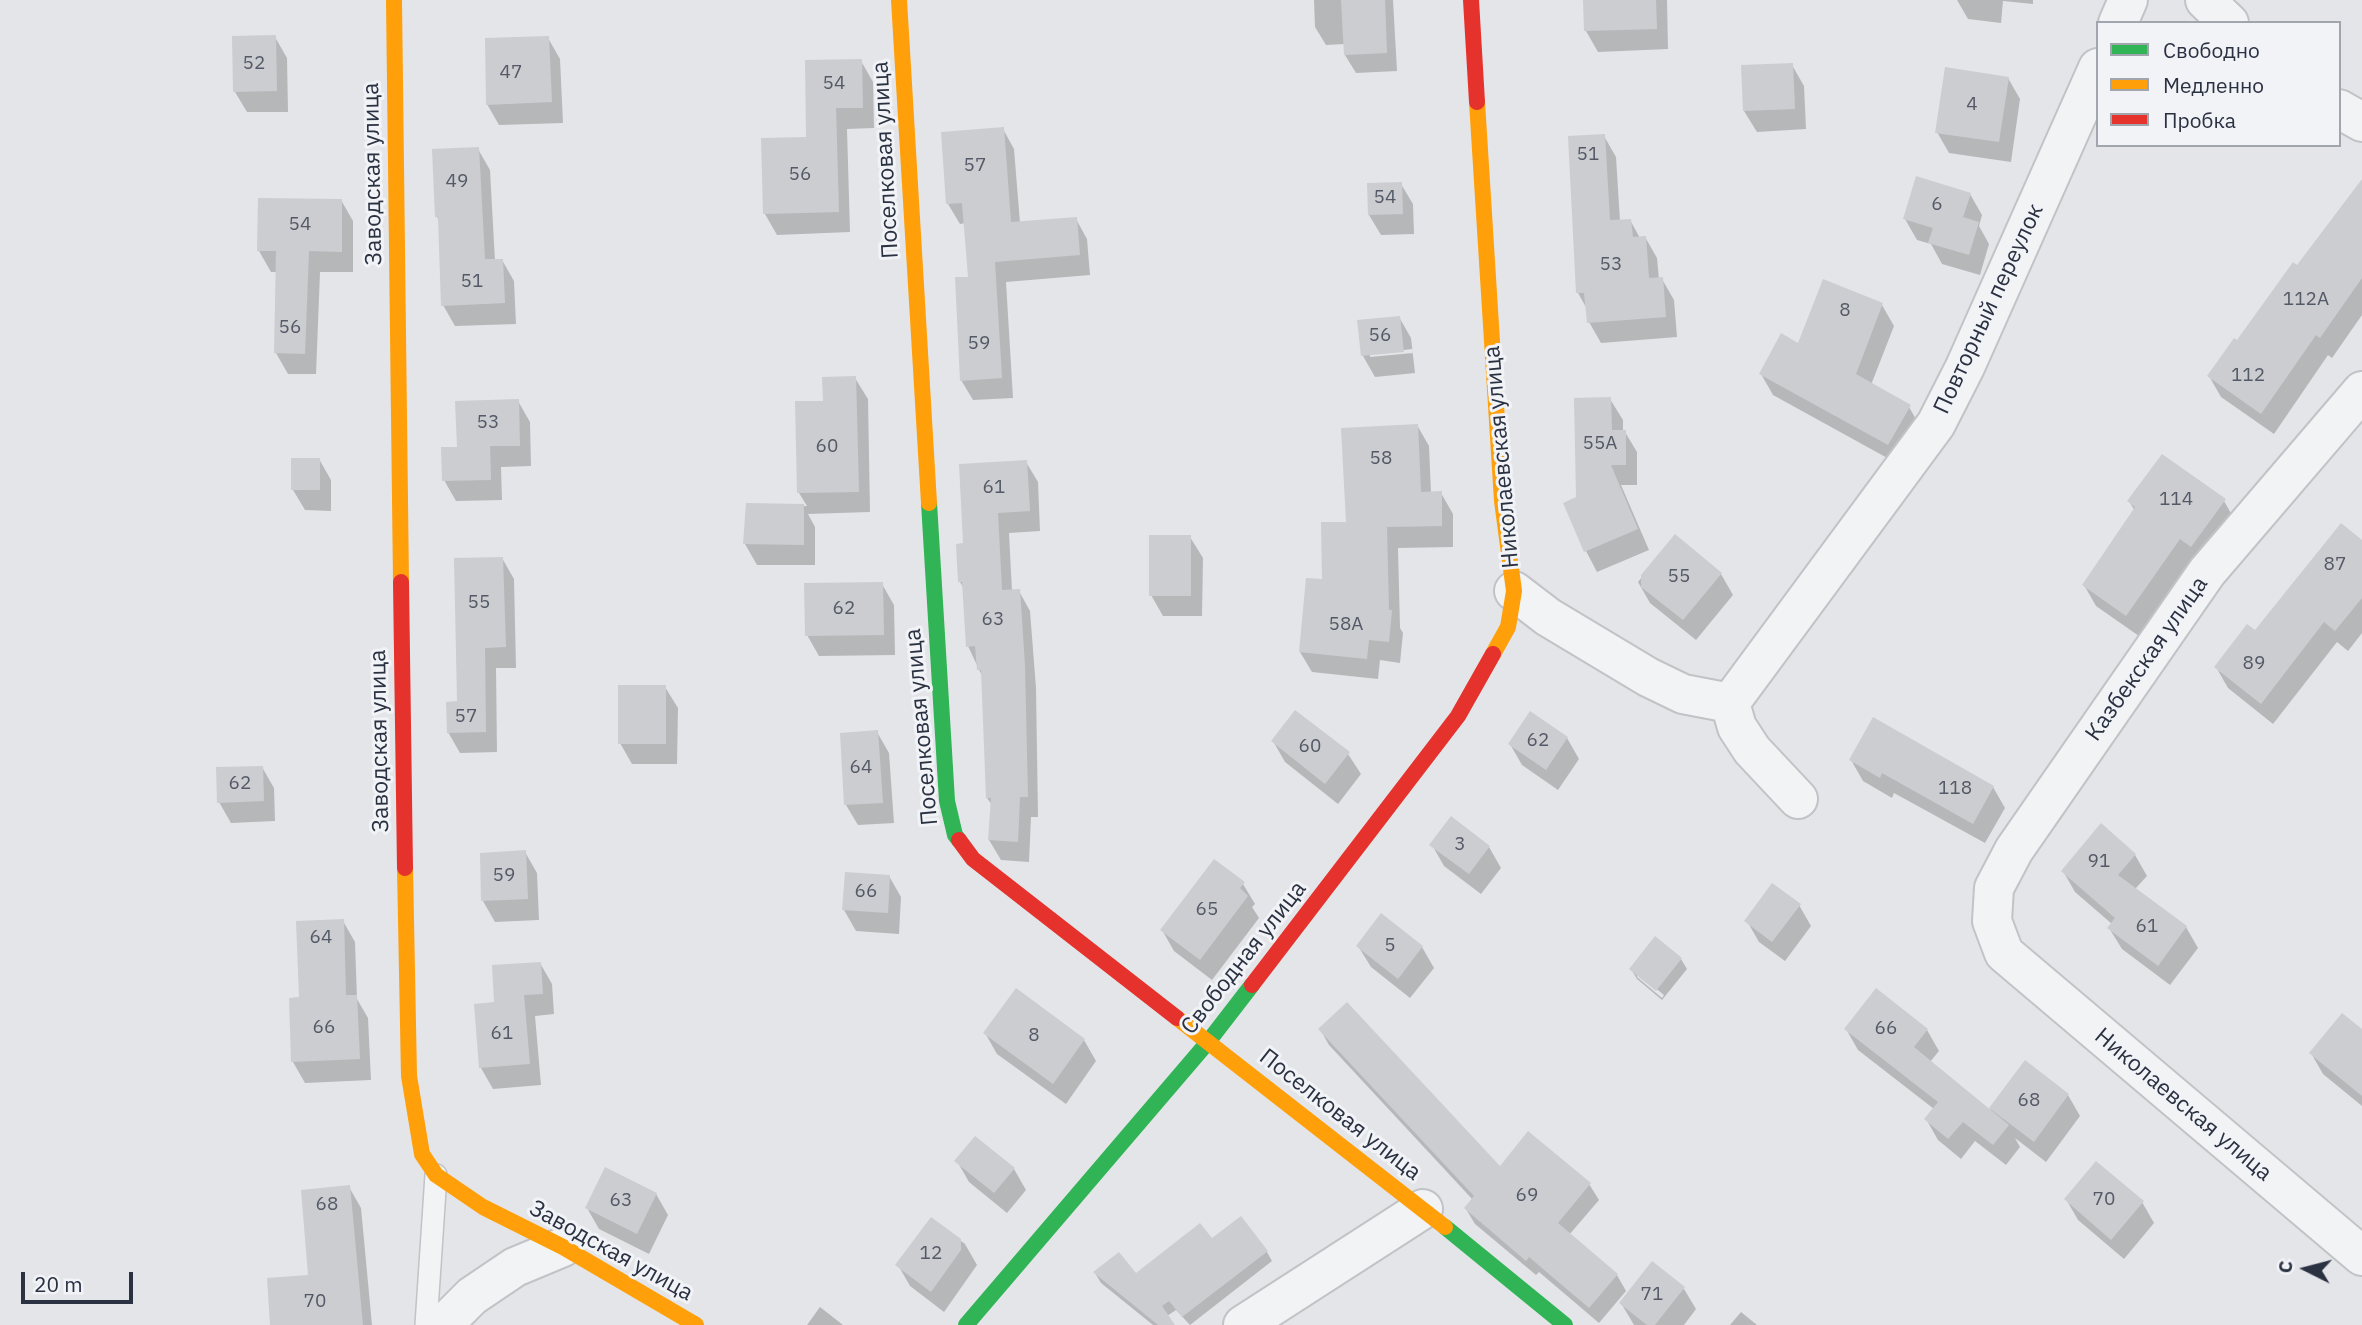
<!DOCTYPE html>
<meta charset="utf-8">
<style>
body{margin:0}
#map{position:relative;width:2362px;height:1325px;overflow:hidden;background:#e3e5e8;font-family:"IBM Plex Sans",sans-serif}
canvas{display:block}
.legend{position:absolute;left:2096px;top:21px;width:245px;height:126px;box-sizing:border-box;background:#f1f3f7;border:2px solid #a1a5ae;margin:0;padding:9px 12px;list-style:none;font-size:21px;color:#2a3141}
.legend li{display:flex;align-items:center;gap:14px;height:35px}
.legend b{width:35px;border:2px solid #a1a5ae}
.north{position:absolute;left:2271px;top:1234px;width:70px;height:70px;-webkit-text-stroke:5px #f1f3f7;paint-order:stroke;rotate:276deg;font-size:19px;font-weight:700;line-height:28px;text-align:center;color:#2a3141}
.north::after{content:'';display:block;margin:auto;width:24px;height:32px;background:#2a3141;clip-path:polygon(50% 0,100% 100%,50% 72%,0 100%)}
.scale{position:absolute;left:21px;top:1272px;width:112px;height:32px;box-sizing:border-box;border:4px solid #2a3141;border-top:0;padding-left:9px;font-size:21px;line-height:24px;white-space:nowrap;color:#2a3141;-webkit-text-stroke:5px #f1f3f7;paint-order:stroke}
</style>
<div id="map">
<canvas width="2362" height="1325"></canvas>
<ul class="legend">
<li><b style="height:9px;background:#30b455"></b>Свободно</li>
<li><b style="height:9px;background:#ff9f0a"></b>Медленно</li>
<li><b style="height:9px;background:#e5322d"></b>Пробка</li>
</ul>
<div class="north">С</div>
<div class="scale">20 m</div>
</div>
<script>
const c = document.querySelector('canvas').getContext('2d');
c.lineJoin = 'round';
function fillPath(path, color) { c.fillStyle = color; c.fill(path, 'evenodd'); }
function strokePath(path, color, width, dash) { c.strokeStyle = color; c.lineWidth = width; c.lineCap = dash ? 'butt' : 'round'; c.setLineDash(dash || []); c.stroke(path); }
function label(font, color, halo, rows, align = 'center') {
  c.font = font + ' "IBM Plex Sans",sans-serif'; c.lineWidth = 6; c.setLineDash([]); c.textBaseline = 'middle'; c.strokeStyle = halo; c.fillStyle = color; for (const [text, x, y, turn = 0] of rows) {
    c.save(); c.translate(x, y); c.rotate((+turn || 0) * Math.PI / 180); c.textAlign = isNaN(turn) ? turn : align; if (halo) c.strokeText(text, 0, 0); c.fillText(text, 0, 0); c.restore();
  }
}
fillPath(new Path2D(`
 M1314,0H1393L1397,71L1356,73L1345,55V44L1326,45L1315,27Z
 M1585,0H1667L1668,49L1598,52L1586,31Z
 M1957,0H2033V4L2003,1L2001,23L1968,19Z
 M275,37L287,58L288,112H247L235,92Z
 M548,38L560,59L563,123L499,125L487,104Z
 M861,61L873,82L874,128L847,129L850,232L777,235L765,214L808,138Z
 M1792,65L1804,86L1806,129L1757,132L1744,111Z
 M2008,78L2020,99L2011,162L1949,153L1937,132Z
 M1003,129L1014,149L1020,223L1076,219L1087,239L1090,275L1006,282L1013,398L973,400L961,380L970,279L966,223L960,224L948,204Z
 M1604,136L1616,157L1620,221L1630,220L1640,238L1645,237L1657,258L1659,279H1662L1674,300L1677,337L1601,343L1589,322L1587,309L1578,293Z
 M478,149L490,170L495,261L502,260L514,281L516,324L455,326L443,305L440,223L437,217Z
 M1401,184L1413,204L1414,234L1381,235L1369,215Z
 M2362,188V315L2332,358L2328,355L2274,434L2221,397L2209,376Z
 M1970,194L1982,215L1979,226L1989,244L1980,275L1942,264L1931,244L1917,240L1905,219Z
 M341,200L353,221V272H320L316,374H288L276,353L277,272H271L259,251Z
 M1882,305L1894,326L1871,385L1909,407L1921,428L1900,465L1773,395L1761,374L1799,345Z
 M1399,317L1411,338L1415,373L1375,377L1363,356ZM1412,349L1413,353L1370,357V354Z
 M855,378L868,399L870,512L808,514L815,527V565H757L745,544L747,505L807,506L799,493L824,402Z
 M1610,399L1623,420V432H1625L1637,452V485H1621L1649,550L1597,572L1586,551L1578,499Z
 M518,401L530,422L531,466L501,467L502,500L456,501L444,480L458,449Z
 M1417,425L1429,446L1431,493H1441L1453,514V547L1398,548L1400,628L1403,633L1400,663L1380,660L1378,679L1312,672L1300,652L1324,581L1348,523Z
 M319,459L331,480V511L305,510L293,490Z
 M1026,462L1038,482L1040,531L1009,533L1012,591H1019L1030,611L1036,688L1038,817H1031L1029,862L1001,860L989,840L992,805L987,798L983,678L968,646L964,589L960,582L965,545Z
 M2129,501H2224L2236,522L2204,567L2193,559L2139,636L2096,606L2084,585L2135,511Z
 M1675,536L1721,574L1733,595L1696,640L1650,603L1638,582Z
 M1190,537L1203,558L1202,616H1163L1151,595Z
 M2362,542V633L2348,651L2337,642L2273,724L2228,688L2216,667Z
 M502,558L514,579L516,668H496L497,752L460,753L448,732L459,703Z
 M882,584L894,605L895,655L819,656L807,635Z
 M665,687L678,708L677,764H632L620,743Z
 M877,732L889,753L894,823L858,825L846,805Z
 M1567,738L1579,759L1558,790L1522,765L1510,744Z
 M1273,741L1348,754L1361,774L1338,804L1285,762Z
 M1851,760L1993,787L2005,808L1985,843L1894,793L1892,798L1863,781Z
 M262,767L274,788L275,821L231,823L219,802Z
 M1432,845L1489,847L1501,868L1481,894L1444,866Z
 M525,852L537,873L539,920L495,922L483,901Z
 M2135,855L2147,876L2135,889L2186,927L2198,948L2170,985L2122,949L2109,928L2112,924L2075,892L2063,871Z
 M889,876L901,897L899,934L856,931L844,910Z
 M1243,884L1255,904L1252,907L1259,918L1212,980L1174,951L1162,930Z
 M1799,905L1811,926L1785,961L1759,942L1747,921Z
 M343,921L355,942L357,999L368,1018L371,1080L305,1083L293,1062L301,999Z
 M1358,946L1422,947L1434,968L1410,998L1371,967Z
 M1681,959L1687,969L1662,1000L1637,979L1631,969ZM1637,973L1664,995L1662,998L1637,977Z
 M540,963L552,984L554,1014L535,1016L541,1085L493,1089L481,1068L476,1006L496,1004Z
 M1016,991L1084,1040L1096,1061L1066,1104L997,1054L985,1033Z
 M1320,1029L1500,1168L1589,1184L1599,1200L1569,1235L1617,1275L1626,1291L1599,1323L1539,1272L1536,1275L1475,1224L1466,1209L1473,1200L1329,1045Z
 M1846,1029L1927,1030L1939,1051L1930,1062L1989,1111L2026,1063L2068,1095L2080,1116L2046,1162L2015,1138L2020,1147L2006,1165L1975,1141L1961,1159L1938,1140L1926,1119L1934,1109L1858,1050Z
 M2362,1032V1106L2323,1074L2311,1053Z
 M957,1161L1014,1169L1026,1190L1007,1213L969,1182Z
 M349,1187L361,1208L372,1325H272L310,1277Z
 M656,1194L668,1215L649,1254L599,1229L587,1208Z
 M2066,1199L2142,1202L2154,1223L2124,1259L2078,1220Z
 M932,1219L965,1244L977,1265L944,1312L910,1286L898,1265Z
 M1212,1241L1267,1252L1272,1261L1190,1325L1176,1310L1167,1316L1174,1325H1153L1101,1283L1095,1273L1136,1275Z
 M1652,1263L1684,1289L1696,1309L1684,1325H1634L1621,1303Z
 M820,1307L843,1325H807Z
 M1741,1312L1757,1325H1730Z`), '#0003');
fillPath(new Path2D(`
 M1341,0H1385L1387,53L1344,55Z
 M1583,0H1656L1657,29L1584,31Z
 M276,35L277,91L233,92L232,36Z
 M549,36L552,102L486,105L485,38Z
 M862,59L863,108H836L839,212L763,214L761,138L806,137L805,60Z
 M1793,63L1795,109L1743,111L1741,65Z
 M1945,67L2009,77L1999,142L1935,133Z
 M1004,127L1011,222L1077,217L1080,255L995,262L1002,378L960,381L955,277H968L962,203L946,204L941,132Z
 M1605,134L1610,220L1631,219L1633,237L1646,236L1649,278L1663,277L1666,317L1587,323L1584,293H1576L1568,136Z
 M479,147L485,259H503L505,303L441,306L438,217H435L432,149Z
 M1916,176L1971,193L1963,217L1979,222L1969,255L1928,243L1933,228L1903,219Z
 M2362,179V278L2320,338L2316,335L2261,414L2207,376L2234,338L2237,340L2293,262L2297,265Z
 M1402,182L1403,214L1368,215L1367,183Z
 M258,198L342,199V252L309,251L305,354L274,353L276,251H257Z
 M1823,279L1883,303L1856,374L1911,405L1888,445L1759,374L1781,333L1798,343Z
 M1400,316L1404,352L1361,356L1357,320Z
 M856,376L859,492L797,493L795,401H823L822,377Z
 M1611,397L1612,430H1626V465H1611L1638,529L1584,552L1563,503L1576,497L1574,398Z
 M519,399L520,446H490L491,480L442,481L441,447H457L455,401Z
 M1418,424L1421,492L1442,491V526L1387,527L1389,610H1392L1389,642L1369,640L1367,659L1299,652L1306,578L1322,579L1321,522H1346L1341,428Z
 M2162,454L2226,499L2191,547L2180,539L2126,616L2082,585L2135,507L2127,501Z
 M291,458H320V490H291Z
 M1027,460L1030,511L998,513L1002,590L1020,589L1025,666L1028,797H1020L1018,842L988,840L991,798H986L981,670H977L975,646L966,647L962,582H958L956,544L963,543L959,464Z
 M746,503L804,504V545L743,544Z
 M2341,523L2362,540V598L2335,631L2324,622L2261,704L2214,667L2247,624L2255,630Z
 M1675,534L1722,573L1683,620L1641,587V575Z
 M1149,535H1191V596H1149Z
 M503,557L506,647L485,648L486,732L447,733L446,702L457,701L454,558Z
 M883,582L884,635L805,636L804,583Z
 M618,685H666V744H618Z
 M1295,710L1350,752L1325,784L1271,741Z
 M1530,711L1568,737L1546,770L1508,744Z
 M1873,717L1994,786L1973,824L1882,773L1880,778L1849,760Z
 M878,730L883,803L844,805L840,733Z
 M263,766L264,801L217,803L216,767Z
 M1451,816L1490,846L1469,874L1429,845Z
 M2101,823L2136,854L2118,875L2187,926L2158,966L2107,928L2115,918L2061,871Z
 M526,850L528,899L481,901L480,853Z
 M1214,859L1245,882L1240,888L1248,896L1200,960L1160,930Z
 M845,872L890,875L888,913L842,910Z
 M1772,883L1801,904L1772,942L1744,921Z
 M1381,913L1423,946L1398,979L1356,946Z
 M344,919L346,995H357L360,1059L291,1062L289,998L299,997L296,921Z
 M1655,936L1682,958L1656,991L1629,969Z
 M541,962L543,994L524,995L530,1064L479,1068L474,1004L494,1002L492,965Z
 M1016,988L1085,1039L1053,1084L983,1033Z
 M1876,988L1928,1029L1914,1047L2009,1125L1993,1145L1963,1122L1948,1139L1924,1119L1938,1102L1844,1029Z
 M1347,1002L1500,1166L1528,1131L1591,1183L1558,1223L1618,1274L1589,1308L1529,1257L1526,1261L1464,1208L1474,1196L1318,1029Z
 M2342,1013L2362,1029V1096L2309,1053Z
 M2025,1060L2069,1094L2034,1142L1989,1108Z
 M975,1136L1015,1168L994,1193L954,1161Z
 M2096,1161L2144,1201L2111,1240L2064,1199Z
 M605,1167L657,1193L637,1234L585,1208Z
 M350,1185L363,1325H270L267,1278L308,1275L301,1190Z
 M1241,1216L1268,1251L1182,1317L1169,1301L1162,1306L1175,1325H1158L1093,1272L1119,1252L1136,1273L1200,1223L1212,1238Z
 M931,1217L961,1239V1250L931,1292L895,1265Z
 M1652,1261L1685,1287L1655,1325H1647L1619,1303Z`), '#cccdd0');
const lane = new Path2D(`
 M426,1325L436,1175`);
const street = new Path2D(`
 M2205,0L2229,23
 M2118,23L2128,0
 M2339,109L2362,122
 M2362,391L2207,572L2014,850L1994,888L1992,921L2004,953L2362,1256
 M1514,591L1548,617L1648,677L1683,694L1730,703L1737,727L1752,750L1798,799
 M1730,703L1936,424L1965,367L2098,68
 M443,1325L472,1296L515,1267L563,1247
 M1243,1325L1423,1209`);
strokePath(lane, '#c1c3c6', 24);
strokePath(street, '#c1c3c6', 42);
strokePath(lane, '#f2f3f5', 21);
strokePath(street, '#f2f3f5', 38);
strokePath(new Path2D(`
 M929,503L947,801L955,835L959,840
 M1445,1227L1565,1325
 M966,1325L1208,1042L1252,985`), '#30b455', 16);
strokePath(new Path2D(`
 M394,0L401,582
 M899,0L929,503
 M1477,102L1502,501L1514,591L1508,627L1493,654
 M405,868L409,1076L422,1154L436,1175L483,1207L563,1247L696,1325
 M1177,1018L1445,1227`), '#ff9f0a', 16);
strokePath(new Path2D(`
 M1471,0L1477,102
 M401,582L405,868
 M959,840L973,859L1177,1018
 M1252,985L1458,716L1493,654`), '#e5322d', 16);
label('19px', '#535966', null, [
 ["52",254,64],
 ["47",511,73],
 ["54",834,84],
 ["4",1972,105],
 ["51",1588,155],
 ["57",975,166],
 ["56",800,175],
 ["49",457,182],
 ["54",1385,198],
 ["6",1937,205],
 ["54",300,225],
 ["53",1611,265],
 ["51",472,282],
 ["112А",2306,300],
 ["8",1845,311],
 ["56",290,328],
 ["56",1380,336],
 ["59",979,344],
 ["112",2248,376],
 ["53",488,423],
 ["55А",1600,444],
 ["60",827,447],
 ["58",1381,459],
 ["61",994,488],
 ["114",2176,500],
 ["87",2335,565],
 ["55",1679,577],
 ["55",479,603],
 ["62",844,609],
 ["63",993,620],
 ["58А",1346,625],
 ["89",2254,664],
 ["57",466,717],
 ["62",1538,741],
 ["60",1310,747],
 ["64",861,768],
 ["62",240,784],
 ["118",1955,789],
 ["3",1460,845],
 ["91",2099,862],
 ["59",504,876],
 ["66",866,892],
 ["65",1207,910],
 ["61",2147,927],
 ["64",321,938],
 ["5",1390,946],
 ["66",324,1028],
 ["66",1886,1029],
 ["61",502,1034],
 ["8",1034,1036],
 ["68",2029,1101],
 ["69",1527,1196],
 ["70",2104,1200],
 ["63",621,1201],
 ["68",327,1205],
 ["12",931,1254],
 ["71",1652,1295],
 ["70",315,1302]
]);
label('23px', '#2a3141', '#f1f3f7', [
 ["Поселковая улица",886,160,-93],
 ["Заводская улица",373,174,-91],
 ["Повторный переулок",1989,309,-65],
 ["Николаевская улица",1502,457,-95],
 ["Казбекская улица",2147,659,-55],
 ["Поселковая улица",922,727,-95],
 ["Заводская улица",380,741,-91],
 ["Свободная улица",1244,958,-52],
 ["Николаевская улица",2183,1105,40],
 ["Поселковая улица",1340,1115,38],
 ["Заводская улица",611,1251,29]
]);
</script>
